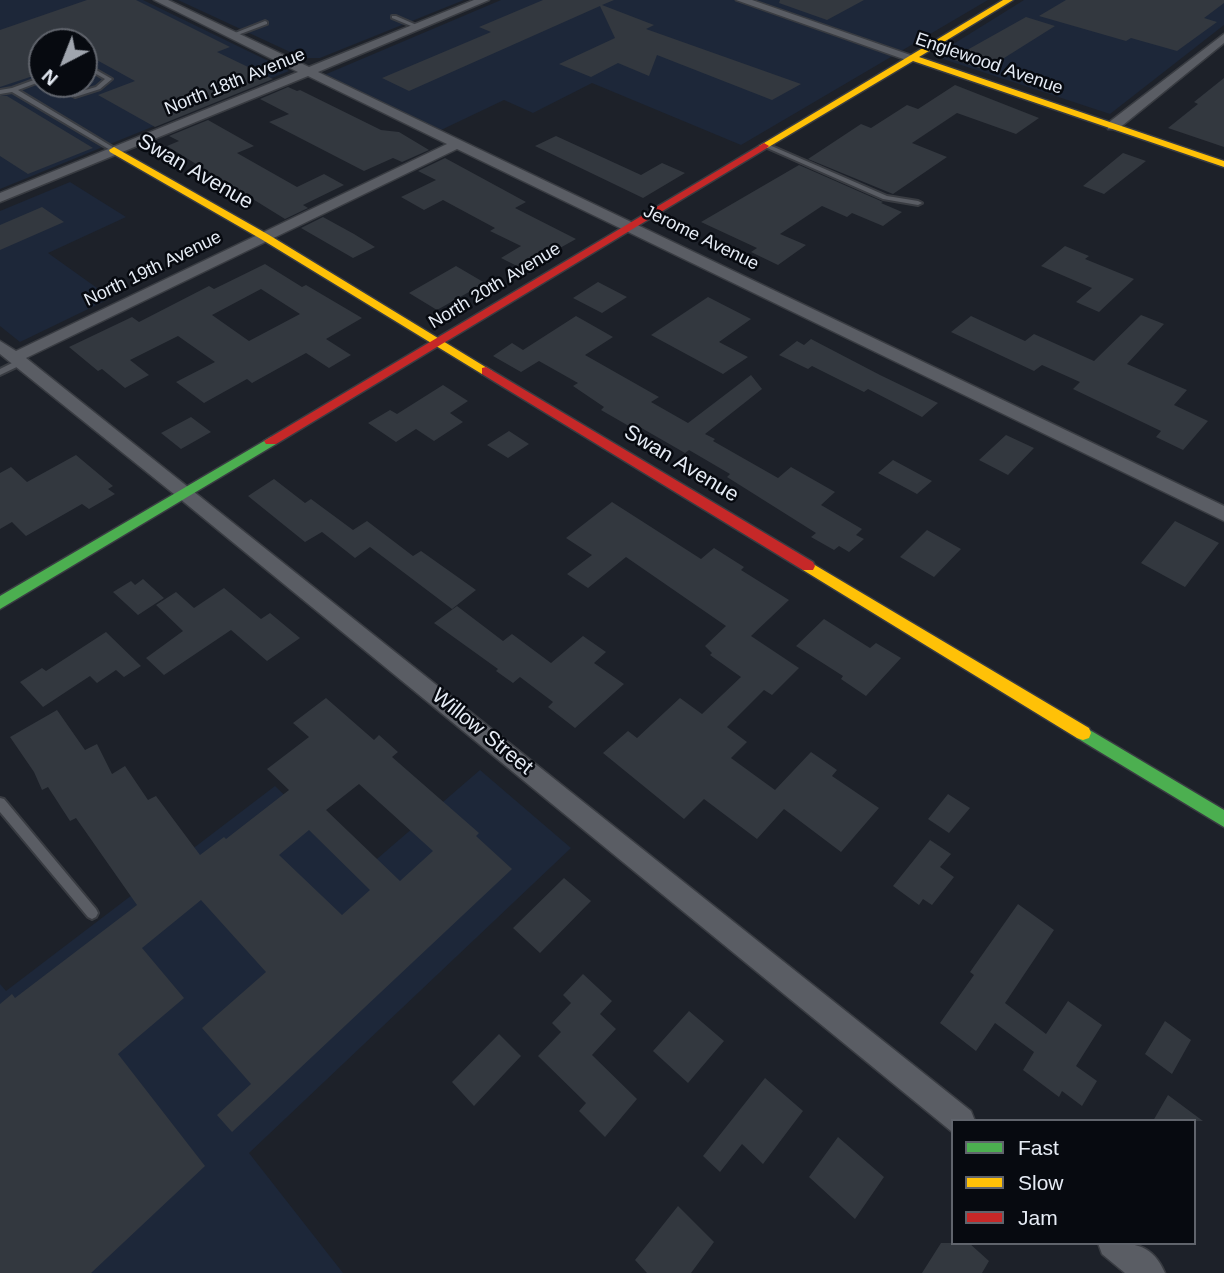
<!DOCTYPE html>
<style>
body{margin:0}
#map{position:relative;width:1224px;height:1273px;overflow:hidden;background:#1d2129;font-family:Arial,sans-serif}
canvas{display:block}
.legend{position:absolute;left:951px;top:1119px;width:245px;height:126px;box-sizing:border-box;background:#070a10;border:2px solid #60646c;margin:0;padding:9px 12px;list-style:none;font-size:21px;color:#e6ecf5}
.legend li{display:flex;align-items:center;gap:14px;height:35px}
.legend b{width:35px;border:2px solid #60646c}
.north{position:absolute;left:28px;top:28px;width:70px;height:70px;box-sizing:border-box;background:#070a10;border:2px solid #60646c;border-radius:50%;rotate:222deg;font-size:19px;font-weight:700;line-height:28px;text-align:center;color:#e6ecf5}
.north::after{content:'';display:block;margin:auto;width:24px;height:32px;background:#a0a5ae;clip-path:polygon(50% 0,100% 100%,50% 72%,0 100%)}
</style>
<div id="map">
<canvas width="1224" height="1273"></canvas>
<ul class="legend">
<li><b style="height:9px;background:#4caf50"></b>Fast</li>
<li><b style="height:9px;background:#ffc107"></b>Slow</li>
<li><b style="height:9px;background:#c62828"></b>Jam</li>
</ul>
<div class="north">N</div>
</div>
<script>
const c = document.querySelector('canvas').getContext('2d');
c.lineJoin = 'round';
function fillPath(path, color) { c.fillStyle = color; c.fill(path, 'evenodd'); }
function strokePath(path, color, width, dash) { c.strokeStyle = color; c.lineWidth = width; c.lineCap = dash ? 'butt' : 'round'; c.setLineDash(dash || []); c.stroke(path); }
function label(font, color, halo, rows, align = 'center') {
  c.font = font + ' Arial,sans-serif'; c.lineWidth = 5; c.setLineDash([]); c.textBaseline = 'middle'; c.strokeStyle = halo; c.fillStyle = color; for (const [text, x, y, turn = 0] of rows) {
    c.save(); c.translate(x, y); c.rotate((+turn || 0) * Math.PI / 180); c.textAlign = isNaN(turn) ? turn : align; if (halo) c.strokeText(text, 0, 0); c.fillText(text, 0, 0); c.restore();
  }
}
fillPath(new Path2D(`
 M0,0H143L289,71L0,189ZM42,42H84V84H42Z
 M178,0H464L320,58H303Z
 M501,0H988L741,145L592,83L533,113L504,100L441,130L324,75Z
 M1024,0H1224V25L1110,114L934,56Z
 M70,182L126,217L48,253L111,298L20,342L0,326V211Z
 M480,770L571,848L249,1153L343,1273H0V984L6,991L275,786L363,871Z`), '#1d2739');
fillPath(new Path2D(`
 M87,0H136L230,47L217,52L273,79L155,127L98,95L135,81L84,53V42H42V73L0,87V30Z
 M543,0H614L602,5L654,25L646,29L801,84L772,100L657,55L649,76L618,63L591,77L559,64L615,38L600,6L409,91L382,78L491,32L479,27Z
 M780,0H864L827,20L779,3Z
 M1066,0H1224V3L1204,18L1217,22L1177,51L1131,38L1126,41L1039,16Z
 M1026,17L1055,26L985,70L951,59Z
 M1224,78V147L1168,128L1198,104L1194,102Z
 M955,85L1039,118L1016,134L957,113L912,143L947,157L893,194L808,159L861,124L871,128L907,105L918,109Z
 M288,87L297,91L300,90L381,130L399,132L429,150L402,162L393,158L364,171L269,122L289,114L260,99Z
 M0,96H7L93,148L28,174L0,156Z
 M208,120L254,146L237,153L297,187L324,174L344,185L303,205L308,208L285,219L167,146L179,141L169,136Z
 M556,136L641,175L662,163L685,173L643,198L535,146Z
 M1123,153L1146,161L1104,194L1083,186Z
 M445,158L526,202L515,208L576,239L542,258L546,260L527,271L501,258L521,246L490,231L495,228L443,200L424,210L401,197L436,180L418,171Z
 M799,165L883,202L881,203L902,212L883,226L852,213L847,217L822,206L780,234L806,245L778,265L751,252L757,248L701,222Z
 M42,207L64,222L0,250V225Z
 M323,217L354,234L375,247L353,258L301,228Z
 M1065,246L1089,256L1085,259L1134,279L1099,312L1076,302L1092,288L1041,266Z
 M265,264L302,287L306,285L362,318L326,339L351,355L329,368L306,353L252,383L247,379L204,403L176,382L215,362L178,336L130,360L149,375L125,388L102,369L98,371L69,347L132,317L139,322L209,286L214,289ZM261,289L300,314L249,341L212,315Z
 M456,266L485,283L437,310L409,293Z
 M598,282L627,297L602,313L573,298Z
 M708,297L751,319L719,342L748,357L723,374L651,335Z
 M1141,315L1164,324L1127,364L1187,390L1174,405L1208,421L1183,450L1156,437L1161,431L1073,389L1080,382L1042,365L1034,371L951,332L971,316L1025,341L1034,334L1094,361Z
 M576,316L613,337L585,355L659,397L651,402L688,423L751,375L762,389L705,434L715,439L713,441L778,478L791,467L835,492L821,505L862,529L856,535L864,539L849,552L839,546L834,550L811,537L816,533L727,477L730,474L689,450L685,453L638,426L634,429L601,410L604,407L573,386L578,383L539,361L521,372L493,356L512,343L523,350Z
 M811,339L880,375L938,403L922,417L868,389L864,392L812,366L808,369L779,355L797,341L804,345Z
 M443,385L468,401L450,413L463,422L434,441L416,429L396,442L368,423L390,410L397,414Z
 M191,417L211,432L181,449L161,433Z
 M509,431L529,444L508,458L487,445Z
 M1006,435L1034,448L1008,475L979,460Z
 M76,455L113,486L108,489L115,494L89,509L82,504L26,536L12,522L0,529V473L11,467L27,482Z
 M893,460L932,481L917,494L878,473Z
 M274,479L305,503L311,499L353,530L367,521L413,556L421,551L476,590L452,609L370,547L355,558L322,532L305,542L248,496Z
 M612,502L701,559L714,548L744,567L741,570L789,600L751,636L799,668L772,695L764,690L727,727L747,742L731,758L775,790L811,752L837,770L832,776L879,808L841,852L784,809L757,839L704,799L684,819L603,753L628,731L637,738L680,698L702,714L741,677L710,655L712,653L705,646L726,626L626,557L588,588L567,574L592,555L566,538Z
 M1175,521L1219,543L1185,587L1141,563Z
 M927,530L961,549L934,577L900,557Z
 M143,579L164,598L138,615L113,592L131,581L135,585Z
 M224,588L261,619L270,613L300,638L267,661L231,630L164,675L146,658L183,631L156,605L176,592L194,608Z
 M457,606L503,641L512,634L551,663L583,636L606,652L594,663L624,684L575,728L548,707L553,702L520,677L513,683L496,671L498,669L434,623Z
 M824,619L870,648L876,643L901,658L866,696L841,679L843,676L796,646Z
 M106,632L141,666L124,677L116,670L97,683L90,676L43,707L20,682L42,668L46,671Z
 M326,698L374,740L379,735L398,752L392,757L479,833L476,836L512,869L232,1132L217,1115L251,1084L202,1028L266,972L201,900L142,948L184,998L118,1054L205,1166L91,1273H0V1004L12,994L15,998L137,905L76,818L70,821L48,787L42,790L34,772L10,737L57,710L85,750L97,744L112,774L125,766L148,800L156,796L200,855L224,837L226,839L289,790L267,769L309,737L293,723ZM359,784L433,851L400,881L326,810ZM309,830L370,890L342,915L279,855Z
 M948,794L970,808L949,833L928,819Z
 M930,840L951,854L940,867L954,877L932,905L923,899L919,905L893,886Z
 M564,878L591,901L540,953L513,928Z
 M1018,904L1054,930L1005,1003L1046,1034L1068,1001L1102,1025L1076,1066L1097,1081L1082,1106L1062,1091L1059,1097L1023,1070L1034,1052L995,1023L976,1051L940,1023L974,975L970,972Z
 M583,974L612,1001L600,1014L616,1029L592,1055L637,1099L605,1137L579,1111L586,1103L538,1056L561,1032L552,1023L571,1003L563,995Z
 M689,1011L724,1041L688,1083L653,1051Z
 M1165,1021L1191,1040L1172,1074L1145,1054Z
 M499,1034L521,1056L474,1106L452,1082Z
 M765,1078L803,1111L763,1164L742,1144L720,1172L703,1156Z
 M1168,1095L1203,1121H1153Z
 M838,1137L884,1177L855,1219L809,1177Z
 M678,1206L714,1242L691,1273H647L635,1260Z
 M941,1243H969L989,1261L982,1273H922Z`), '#33383f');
const lane = new Path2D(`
 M392,16H396L421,27L416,28L392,18Z
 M265,21L267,22V24L235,36L230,35Z
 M84,63L112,79L100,89L75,97L48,84H56L75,93L96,87L105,79L84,67Z
 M42,77V81L18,90L116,149V151H112L12,92L0,94V90L12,88Z
 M767,144L887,196L918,201L922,203L918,205L883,199L765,147L764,146Z
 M20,359L23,360V364L0,375V369Z
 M0,798L4,799L96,909L98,913L96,917L92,919L88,917L0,812Z`);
const street = new Path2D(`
 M154,0H168L309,67L474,0H489L318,72L1224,506V521L457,149L26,358L971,1111L975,1121H953L951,1131L179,498L0,354V341L16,351L447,144L308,76L0,202V193L298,72Z
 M736,0H752L919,58L909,61Z
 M1224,34V43L1118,129H1108V123Z
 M1098,1243C1128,1243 1151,1240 1165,1273H1125L1102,1254Z`);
const fast = new Path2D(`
 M271,437L276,438V444L0,609V596Z
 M1083,726L1224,810V827L1077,738L1075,733L1077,728Z`);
const slow = new Path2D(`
 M1003,0H1013L919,57L1224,161V167L913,61L767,148L759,146Z
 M114,147L269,235L492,371L490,374H482L261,239L110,152L109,150Z
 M808,561L1089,728L1091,733L1089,738L1083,740L1077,738L803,570L801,566L803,562Z`);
const jam = new Path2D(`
 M764,143L769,146L767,148L276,444H266L264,441Z
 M486,367L813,562L815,566L813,570H803L482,374V368Z`);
strokePath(lane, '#393c42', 4);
strokePath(street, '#393c42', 3);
strokePath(fast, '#393c42', 3);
strokePath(slow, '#393c42', 3);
strokePath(jam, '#393c42', 3);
fillPath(lane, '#5a5d64');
fillPath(street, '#5a5d64');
fillPath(fast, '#4caf50');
fillPath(slow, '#ffc107');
fillPath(jam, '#c62828');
label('18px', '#e6ecf5', '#070a10', [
 ["Englewood Avenue",989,64,19],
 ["North 18th Avenue",235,82,-22],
 ["Jerome Avenue",701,238,26],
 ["North 19th Avenue",153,269,-26],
 ["North 20th Avenue",495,286,-31]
]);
label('21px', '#e6ecf5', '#070a10', [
 ["Swan Avenue",195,172,30],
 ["Swan Avenue",681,464,31],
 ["Willow Street",482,732,39]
]);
</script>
